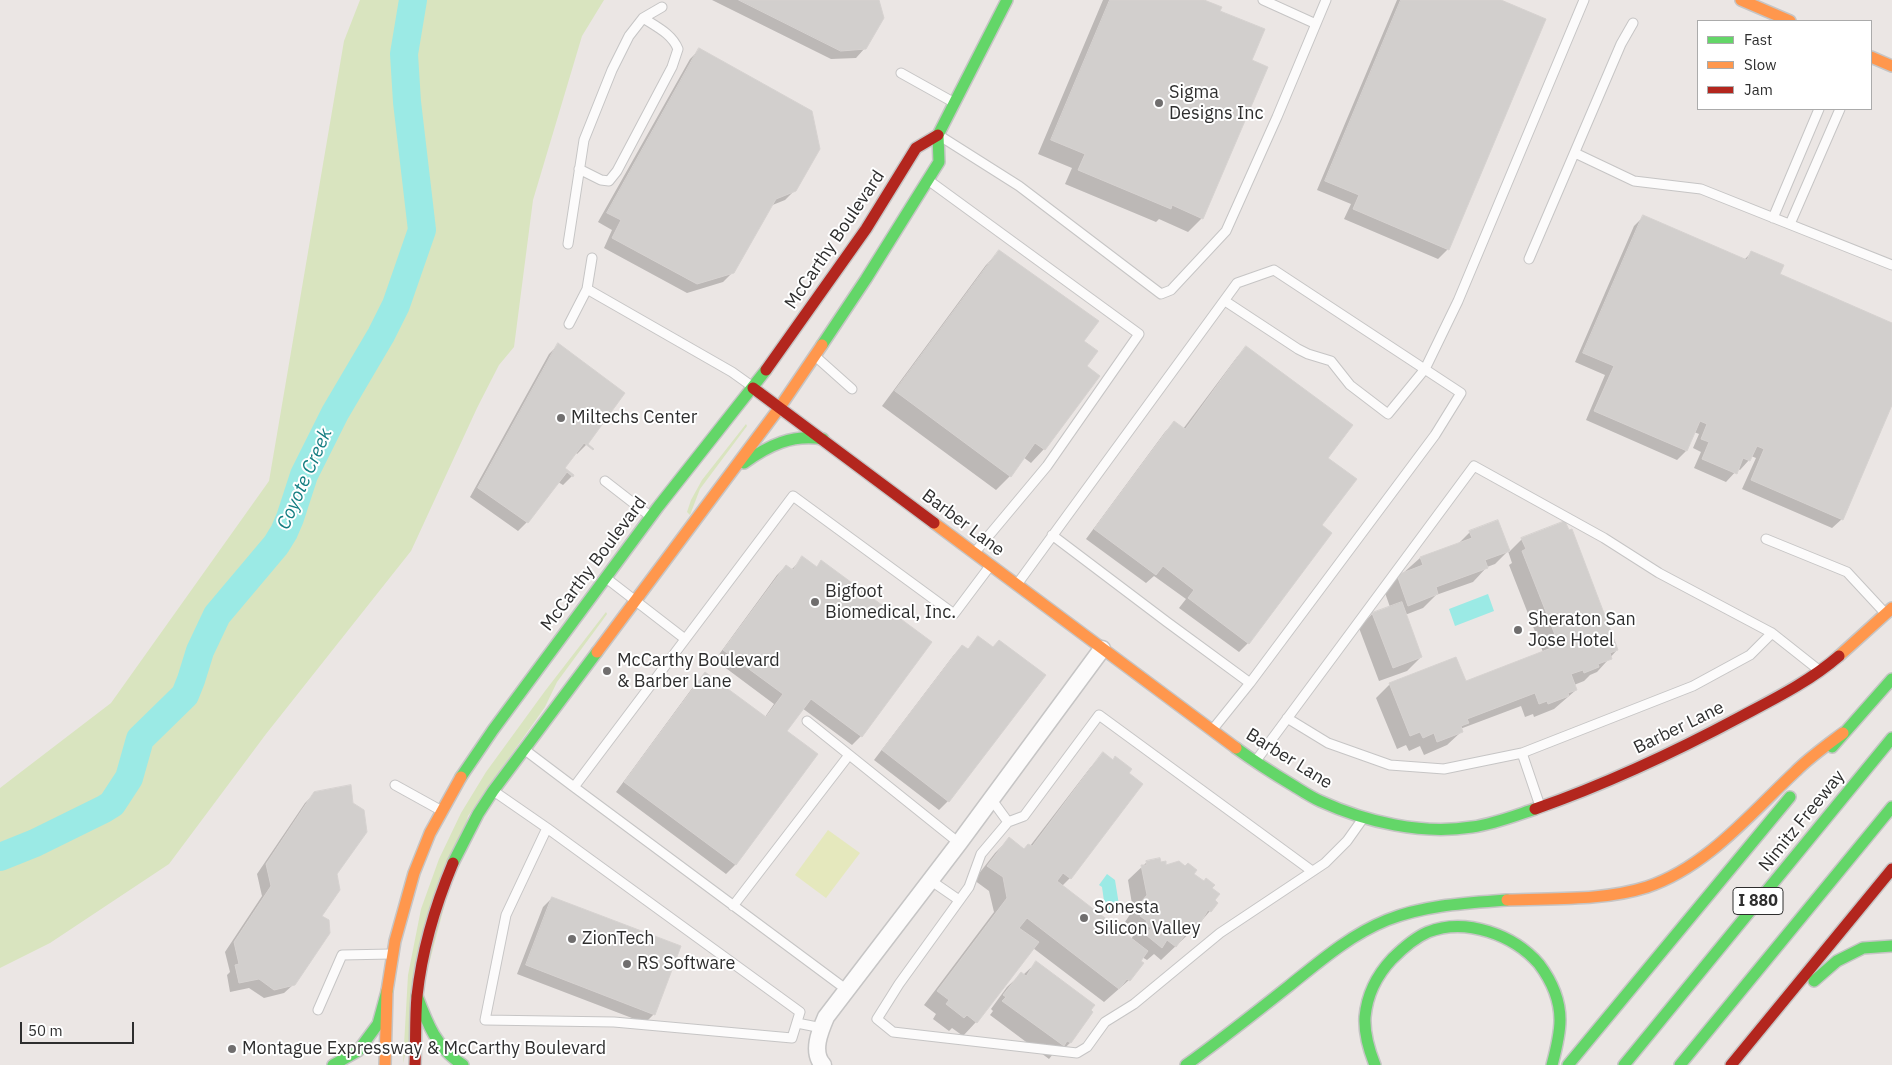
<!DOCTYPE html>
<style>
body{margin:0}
#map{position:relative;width:1892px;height:1065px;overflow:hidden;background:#ebe6e4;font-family:"IBM Plex Sans",sans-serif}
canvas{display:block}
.legend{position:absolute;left:1697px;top:20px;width:175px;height:90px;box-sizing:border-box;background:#fff;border:1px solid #ababab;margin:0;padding:6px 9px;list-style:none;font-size:15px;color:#2e2e2e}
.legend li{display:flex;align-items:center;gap:10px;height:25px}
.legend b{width:25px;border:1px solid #ababab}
.scale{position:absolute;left:20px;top:1022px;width:114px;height:22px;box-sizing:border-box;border:2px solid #2e2e2e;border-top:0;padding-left:6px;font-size:15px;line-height:18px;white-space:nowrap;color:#2e2e2e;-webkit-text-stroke:4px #fff;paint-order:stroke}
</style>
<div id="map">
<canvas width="1892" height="1065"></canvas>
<ul class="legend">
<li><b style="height:6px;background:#63d668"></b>Fast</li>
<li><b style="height:6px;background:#ff974d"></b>Slow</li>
<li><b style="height:6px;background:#b3261e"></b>Jam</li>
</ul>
<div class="scale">50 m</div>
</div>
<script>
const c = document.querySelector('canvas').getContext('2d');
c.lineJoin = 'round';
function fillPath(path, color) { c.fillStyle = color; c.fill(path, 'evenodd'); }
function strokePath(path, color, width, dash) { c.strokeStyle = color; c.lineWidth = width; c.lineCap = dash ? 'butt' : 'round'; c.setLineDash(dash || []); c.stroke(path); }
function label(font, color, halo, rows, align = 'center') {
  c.font = font + ' "IBM Plex Sans",sans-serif'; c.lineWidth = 4; c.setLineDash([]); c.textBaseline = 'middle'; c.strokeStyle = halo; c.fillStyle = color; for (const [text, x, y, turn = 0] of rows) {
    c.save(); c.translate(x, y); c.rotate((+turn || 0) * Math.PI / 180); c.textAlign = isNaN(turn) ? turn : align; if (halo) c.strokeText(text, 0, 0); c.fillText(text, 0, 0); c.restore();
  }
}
fillPath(new Path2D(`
 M360,0H604L582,36L533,200L514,347L499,365L477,408L411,551L266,734L169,864L50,943L0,968V788L111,703L269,481L344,41Z
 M746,424L747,426L700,489L690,515L687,512L691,500L702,480Z
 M606,612L607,614L602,621L557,682L545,707L468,816L403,1063L408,975L421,909L439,859L461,813L486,772L545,691Z`), '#d9e4bf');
fillPath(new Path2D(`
 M828,830L860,853L826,898L795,875Z`), '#e5e8bd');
fillPath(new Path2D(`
 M1488,594L1494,611L1455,626L1449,609Z
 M1107,874L1115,880L1119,905L1113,913L1102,903L1104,901L1102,887L1099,885Z`), '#9beae5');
fillPath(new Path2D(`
 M712,0H878L865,48L856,58L831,59Z
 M1103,0H1201L1219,11L1250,61L1202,218L1188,232L1159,219L1156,222L1065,184L1072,168L1038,154Z
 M1397,0H1498L1544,19L1448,249L1438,259L1344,219L1351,204L1317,190Z
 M699,50L795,190L785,200L770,206L733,272L723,282L687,293L604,248L612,230L598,222L690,59Z
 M1643,217L1744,260L1751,253L1779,275L1892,324V401L1842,519L1832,528L1742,489L1756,458L1751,456L1749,460L1740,470L1738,469L1726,482L1694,468L1701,452L1693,448L1699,434L1694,432L1686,451L1677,460L1586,420L1605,375L1575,362L1634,226Z
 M1000,251L1082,341L1085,367L1044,449L1031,463L1023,457L1010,476L996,490L882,406L986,265Z
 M558,345L623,394L586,445L577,454L575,452L563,468L572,476L563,485L558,482L527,522L518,531L470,497L549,354Z
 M1246,348L1326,459L1248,643L1239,652L1179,608L1186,599L1154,576L1146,583L1086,539L1165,432L1174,423L1183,429L1237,357Z
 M1498,522L1509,552L1522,539L1617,650L1597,672L1590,675L1584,681L1574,685L1576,690L1554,709L1534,717L1533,714L1525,717L1521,706L1460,729L1461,732L1447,745L1424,755L1420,746L1409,751L1406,745L1397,749L1376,698L1390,684L1465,683L1543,652L1509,565L1512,563L1508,551L1495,564L1487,567L1473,582L1436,595L1423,608L1405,615L1421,657L1407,671L1379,681L1359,628L1372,614L1390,607L1384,590L1420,558L1458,544L1470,532Z
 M803,558L816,568L821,562L861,736L852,745L802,708L785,731L816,755L735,865L726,874L616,792L696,683L705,674L765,717L774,704L715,660L777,575L786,566L791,570Z
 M978,637L948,801L939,810L874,760L953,656L962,646L967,650Z
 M1103,754L1142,784L1070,878L1062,886L1131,939L1134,935L1127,930L1130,926L1125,922L1133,910L1128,880L1147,862L1160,863L1192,874L1211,888L1213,901L1210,911L1197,926L1161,960L1154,954L1147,960L1142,957L1129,980L1104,1002L1033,948L976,1022L963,1036L952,1028L949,1031L933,1019L936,1014L924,1005L994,912L989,891L974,880L995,853L1009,839L1023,850L1030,846L1090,768Z
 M315,793L335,874L294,984L284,993L264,998L249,988L230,992L227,975L230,972L225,952L262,896L257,874L305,803Z
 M552,898L654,1014L645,1023L517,974L543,907Z
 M1036,963L1092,1013L1070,1043L1056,1056L1053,1054L1049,1059L990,1015L993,1011L991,1009L1007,987L1021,974L1023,975Z`), '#0003');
strokePath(new Path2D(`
 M0,857L35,843L104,809L112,804L129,778L140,739L185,695L191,680L200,651L217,615L276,545L284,532L290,518L304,475L335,413L381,335L396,305L422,230L407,102L404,54L413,0`), '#9beae5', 28);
const building = new Path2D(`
 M739,0H879L884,18L866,49L841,51Z
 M1110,0H1204L1222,7L1220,11L1265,29L1252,60L1268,67L1203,219L1172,205L1171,209L1078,170L1085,154L1051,140Z
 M1401,0H1501L1546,19L1449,250L1353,209L1359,195L1325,181Z
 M699,48L812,111L820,149L796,191L776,199L734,273L697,284L612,238L621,220L607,213Z
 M1643,215L1747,260L1751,251L1784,265L1780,274L1892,323V405L1843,520L1751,480L1764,449L1757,446L1750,461L1743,458L1737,474L1702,459L1709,442L1701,439L1707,424L1700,421L1687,451L1594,411L1614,366L1583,353Z
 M999,250L1099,321L1084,341L1098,351L1087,366L1100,376L1045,450L1035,443L1011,477L895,391Z
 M558,343L625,393L588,444L594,449L593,450L584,443L565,468L574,475L573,477L567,472L528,523L478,488Z
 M1246,346L1353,425L1328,458L1357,479L1322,525L1332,533L1249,644L1188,598L1194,590L1163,566L1156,575L1094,529L1174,421L1185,429Z
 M1498,520L1510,551L1485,560L1488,568L1436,587L1438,594L1408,606L1397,575L1423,565L1420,557L1472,538L1469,531Z
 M1565,521L1569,530L1572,529L1618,650L1610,653L1612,659L1598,664L1599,667L1584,673L1583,670L1571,674L1577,690L1568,693L1569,696L1548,704L1547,701L1539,704L1535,693L1467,719L1469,723L1461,726L1463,732L1437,742L1434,733L1423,738L1420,732L1410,736L1389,683L1456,657L1466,681L1559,645L1522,551L1526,549L1521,538Z
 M802,556L817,567L821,560L932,642L862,737L811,699L787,731L818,754L736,865L624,782L705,672L766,717L783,694L723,650L786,565L793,570Z
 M1402,602L1422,657L1393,668L1372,613Z
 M978,636L993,647L999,640L1046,675L949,802L882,750L962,645L968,649Z
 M1103,752L1113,760L1115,756L1132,769L1129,773L1143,784L1071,879L1063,873L1057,881L1148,951L1141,961L1144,963L1130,981L1127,979L1119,989L1027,918L1019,928L1039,942L977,1023L967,1015L964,1018L946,1004L949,1000L937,991L1007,898L1003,877L987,866L1009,837L1024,849L1028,844L1032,846Z
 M351,785L353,803L364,810L367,832L337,874L340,890L322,916L329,920L330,933L295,985L274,990L259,979L239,983L235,965L239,964L234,942L271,886L266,864L314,792Z
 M1160,858L1161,862L1166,861V865L1179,861L1185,866L1188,863L1197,870L1194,874L1204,881L1206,878L1215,885L1212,888L1220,894L1215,900L1218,903L1211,912L1208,910L1198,927L1196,925L1190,934L1187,932L1176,947L1167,940L1162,948L1146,935L1151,928L1145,924L1147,921L1140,916L1143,912L1137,907L1147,895L1141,865H1147L1146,861Z
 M552,897L681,946L655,1015L526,965Z
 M1036,961L1095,1005L1091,1010L1093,1012L1071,1043L1067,1041L1064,1046L1002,1001L1006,997L1003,995L1021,972L1026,976Z`);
fillPath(building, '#d2cfcd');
strokePath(building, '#d6d2d0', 1);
const lane = new Path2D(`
 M1263,0L1316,24
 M901,73L953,102
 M940,136L1019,186L1161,294L1171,290L1226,231L1277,117L1326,0
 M1575,153L1634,181L1701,189L1892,265
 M579,169L601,180L609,181L617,171L672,67L678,49C672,34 657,27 643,18
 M928,180L1139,334L1047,466L976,551
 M1773,218L1819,109
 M1790,224L1840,109
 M568,244L584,140L612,70L629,36L643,18L662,7
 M1529,259L1621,44L1633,23
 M587,289L732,372L753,387
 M1225,301L1298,349L1308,354L1331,361L1350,385L1388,414L1425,369L1458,301L1584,0
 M569,324L587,289L592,258
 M815,356L852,389
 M605,481L650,516
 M1052,535L1167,622L1250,683
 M1766,539L1847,572L1885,613
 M606,578L685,639
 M1018,583L1237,283L1274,270L1461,393L1435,435L1250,683L1213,729
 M1287,718L1328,743L1390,765L1444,769L1522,753
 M807,721L959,843
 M525,750L574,787
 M1255,762L1474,466L1604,538L1659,573L1772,633
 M395,785L442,811
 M495,792L547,828L800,1012L792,1038L614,1022L485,1020L506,915L547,828
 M992,800L1008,822
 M1540,806L1522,753L1693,686L1750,655L1772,633L1820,671
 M1312,871L1099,715L1024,816L1008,822L981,854L969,887L899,984L877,1019L893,1032L1077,1053L1087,1047L1105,1022L1134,1004L1220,933L1325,863L1347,841L1364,817
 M930,880L959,900
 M733,906L849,755
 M847,990L574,787L793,496L954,614L990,566
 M318,1010L342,955L391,954
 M797,1023L822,1028`);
const street = new Path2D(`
 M823,1065C811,1052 820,1031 826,1017L959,843L1102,649`);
const fast = new Path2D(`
 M822,345L866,279L939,162L938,135L1007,0
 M744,463C769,445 792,434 823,439
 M1832,747L1892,679
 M1236,748C1255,762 1274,774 1294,786C1302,791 1311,797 1320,801C1366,822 1422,835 1472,827C1494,824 1514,816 1535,809
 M461,777L493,730L658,507L766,370
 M453,863L478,814L493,791L597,652
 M1814,981L1837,961L1863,948L1892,946
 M417,996C427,1023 437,1049 463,1065
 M333,1065L358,1051L378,1024L387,991
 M1186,1065C1221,1040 1255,1013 1289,986C1320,961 1350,935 1387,920C1424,905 1467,903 1507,900
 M1375,1065C1369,1050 1364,1034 1365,1017C1367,995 1377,975 1392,959C1403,948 1414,938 1428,932C1466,917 1514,935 1539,964C1551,980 1560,1000 1560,1020C1560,1035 1556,1050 1552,1065
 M1568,1065L1790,797
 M1624,1065L1892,738
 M1680,1065L1892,807`);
const slow = new Path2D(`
 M1741,0L1790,21
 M1871,57L1892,66
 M934,523L1236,748
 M597,652L780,407L822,345
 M1839,656L1892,608
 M1507,900C1553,898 1603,901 1647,887C1707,867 1751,813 1796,771C1810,757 1827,745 1843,733
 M385,1065L387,991L395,941L414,873L430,833L461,777`);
const jam = new Path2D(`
 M766,370L866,229L916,148L938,135
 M753,388L934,523
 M1535,809C1607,784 1675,752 1742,716C1776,698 1810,681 1839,656
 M415,1065C416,1042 415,1019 417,996C422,950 435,906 453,863
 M1731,1065L1892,869`);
strokePath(lane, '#c6c5c5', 11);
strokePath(street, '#c6c5c5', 19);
strokePath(fast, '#c6c5c5', 14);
strokePath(slow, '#c6c5c5', 14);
strokePath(jam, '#c6c5c5', 14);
strokePath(lane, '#fcfbfb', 9);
strokePath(street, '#fcfbfb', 16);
strokePath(fast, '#63d668', 11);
strokePath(slow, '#ff974d', 11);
strokePath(jam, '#b3261e', 11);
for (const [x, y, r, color] of [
 [1159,103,5,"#706e6e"],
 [561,418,5,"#706e6e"],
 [815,602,5,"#706e6e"],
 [1518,630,5,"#706e6e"],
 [607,671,5,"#706e6e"],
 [1084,918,5,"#706e6e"],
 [572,939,5,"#706e6e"],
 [627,964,5,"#706e6e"],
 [232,1049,5,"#706e6e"]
]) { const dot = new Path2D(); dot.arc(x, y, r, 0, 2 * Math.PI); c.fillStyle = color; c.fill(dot); strokePath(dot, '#fff', 2); }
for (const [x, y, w] of [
 [1758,901,50]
]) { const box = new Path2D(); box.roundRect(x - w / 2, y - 13.5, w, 27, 4); c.fillStyle = '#fff'; c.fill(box); strokePath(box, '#2e2e2e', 1); }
label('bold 16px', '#2e2e2e', null, [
 ["I 880",1758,901]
]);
label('18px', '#2e2e2e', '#fff', [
 ["Sigma",1169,93],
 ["Designs Inc",1169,114],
 ["Miltechs Center",571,418],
 ["Bigfoot",825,592],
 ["Biomedical, Inc.",825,613],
 ["Sheraton San",1528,620],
 ["Jose Hotel",1528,641],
 ["McCarthy Boulevard",617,661],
 ["& Barber Lane",617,682],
 ["Sonesta",1094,908],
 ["Silicon Valley",1094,929],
 ["ZionTech",582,939],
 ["RS Software",637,964],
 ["Montague Expressway & McCarthy Boulevard",242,1049]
], 'left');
label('18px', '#2e2e2e', '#fff', [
 ["McCarthy Boulevard",835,240,-56],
 ["Barber Lane",963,523,37],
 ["McCarthy Boulevard",594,564,-53],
 ["Barber Lane",1679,728,-26],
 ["Barber Lane",1289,759,32],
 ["Nimitz Freeway",1802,821,-51]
]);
label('italic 19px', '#137d81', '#fff', [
 ["Coyote Creek",305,479,-66]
]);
</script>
